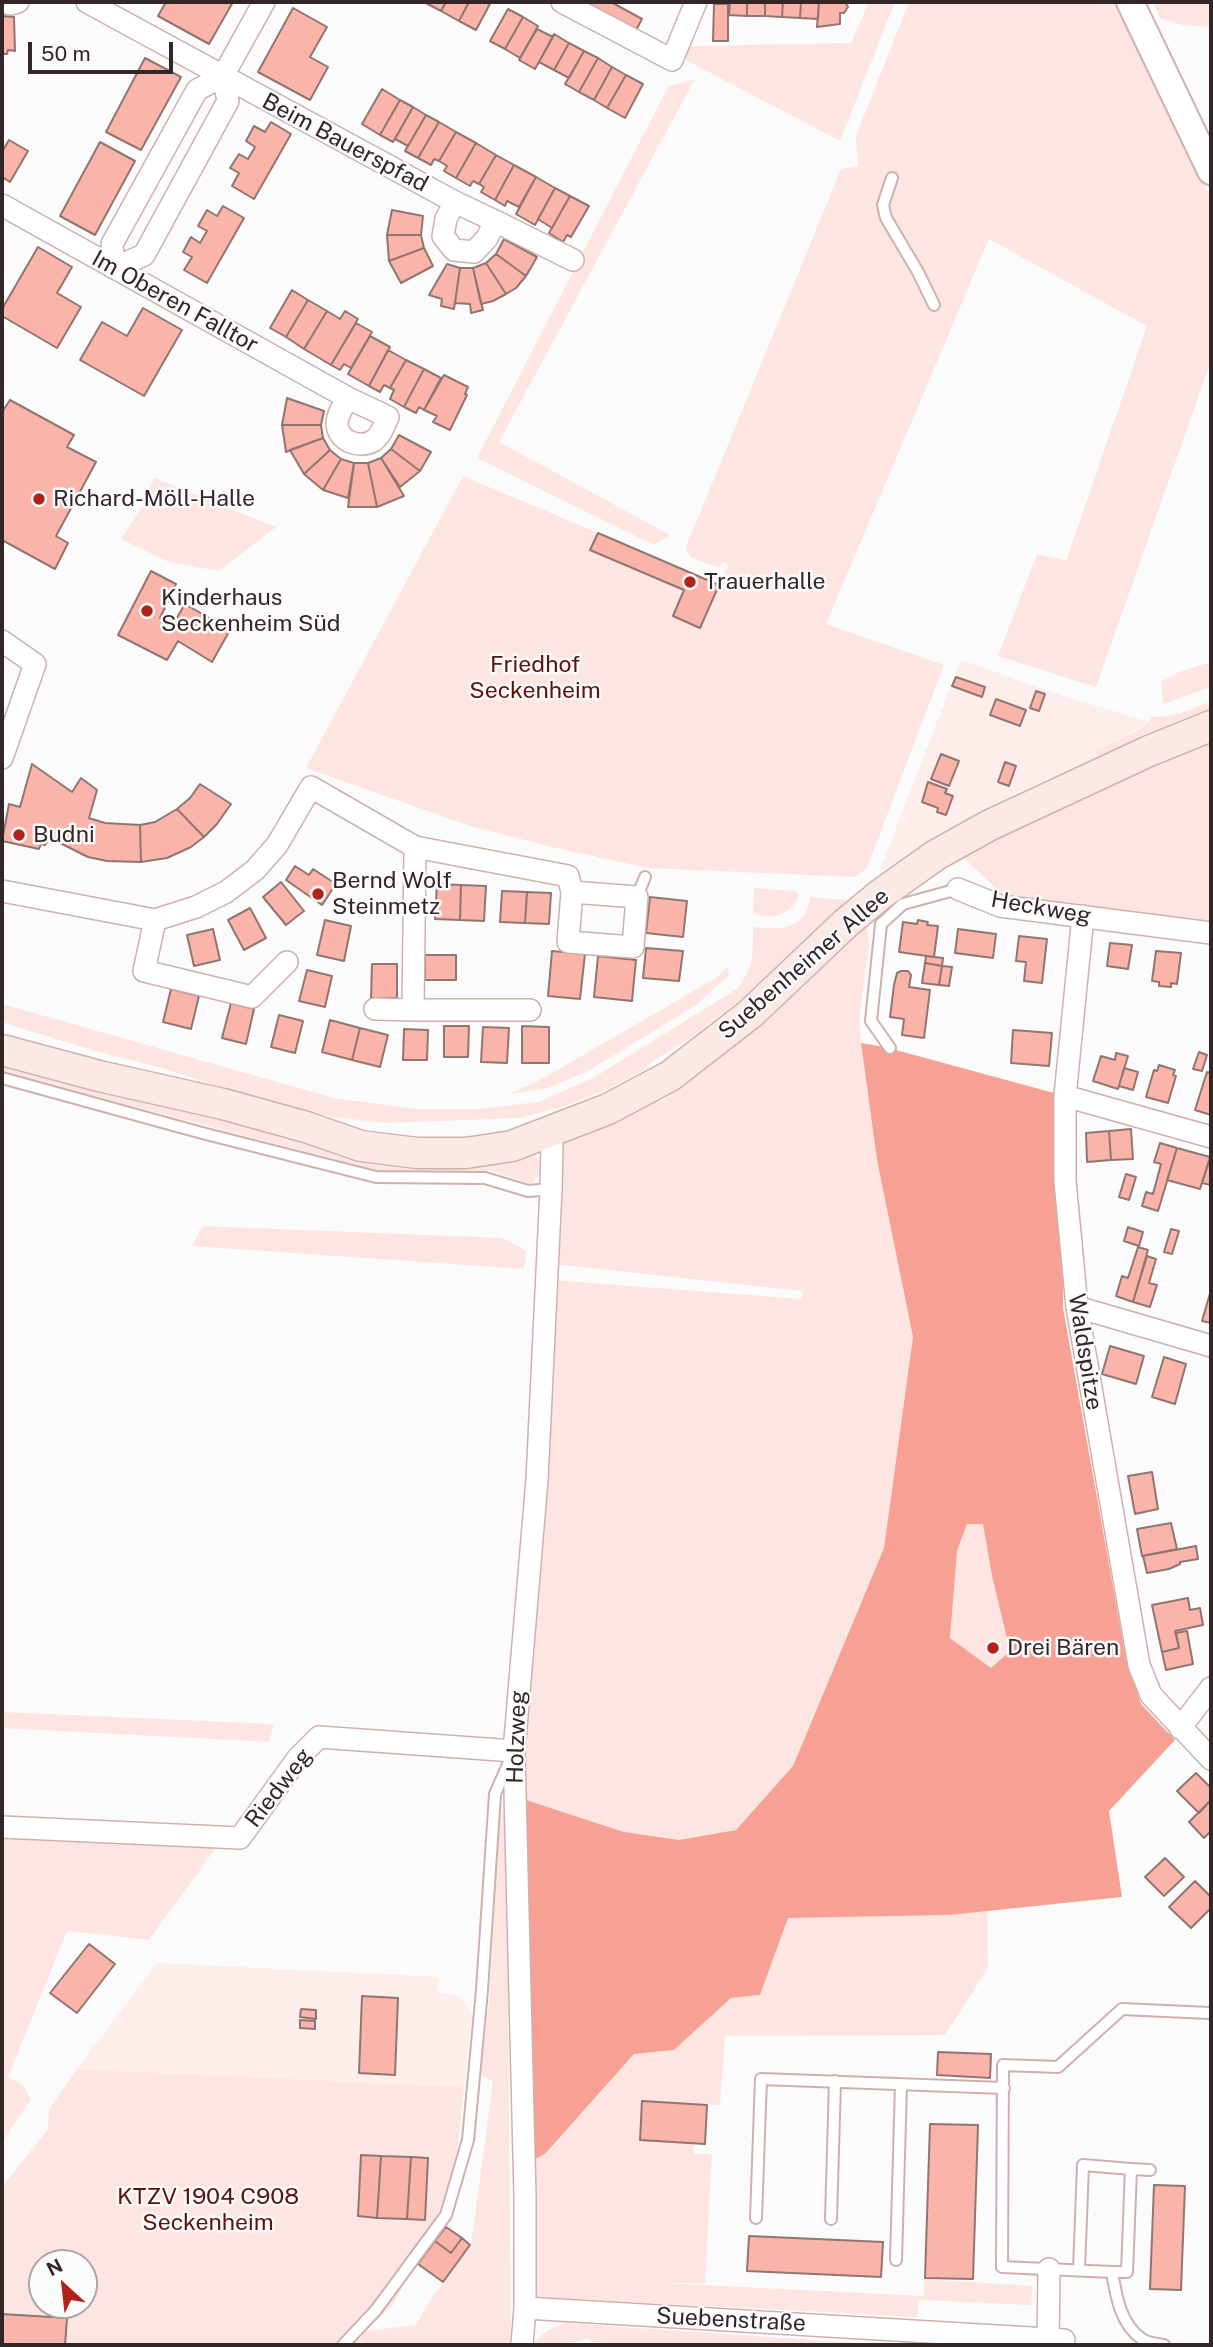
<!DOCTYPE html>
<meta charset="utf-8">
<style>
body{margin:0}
#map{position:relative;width:1213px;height:2347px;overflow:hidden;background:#fbfbfb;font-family:"Public Sans",sans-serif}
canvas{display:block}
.frame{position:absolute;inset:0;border:4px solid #322726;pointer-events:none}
.north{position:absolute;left:28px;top:2249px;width:70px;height:70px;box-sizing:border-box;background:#fbfbfb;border:2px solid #aba6a6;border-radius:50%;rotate:333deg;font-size:19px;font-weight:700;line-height:28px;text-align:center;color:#322726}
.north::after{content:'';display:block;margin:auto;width:24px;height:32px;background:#b2221c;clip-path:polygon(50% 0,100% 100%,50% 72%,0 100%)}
.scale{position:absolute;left:28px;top:42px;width:145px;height:32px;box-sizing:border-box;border:4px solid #322726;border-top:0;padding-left:9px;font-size:21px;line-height:24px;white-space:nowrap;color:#322726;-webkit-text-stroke:5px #fbfbfb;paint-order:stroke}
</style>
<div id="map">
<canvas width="1213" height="2347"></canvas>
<div class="frame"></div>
<div class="north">N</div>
<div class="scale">50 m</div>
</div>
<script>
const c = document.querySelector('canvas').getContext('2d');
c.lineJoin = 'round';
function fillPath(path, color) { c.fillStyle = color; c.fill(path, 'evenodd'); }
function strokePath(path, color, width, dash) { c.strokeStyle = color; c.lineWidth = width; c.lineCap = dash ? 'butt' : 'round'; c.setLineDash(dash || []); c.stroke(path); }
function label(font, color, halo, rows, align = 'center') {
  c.font = font + ' "Public Sans",sans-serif'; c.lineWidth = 5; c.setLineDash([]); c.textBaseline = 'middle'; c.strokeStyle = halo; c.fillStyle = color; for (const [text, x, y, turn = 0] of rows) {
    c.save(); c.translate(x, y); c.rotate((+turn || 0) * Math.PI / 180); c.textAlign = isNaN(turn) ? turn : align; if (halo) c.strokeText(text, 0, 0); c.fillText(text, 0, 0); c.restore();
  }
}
fillPath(new Path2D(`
 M961,660L1060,695L1149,722L1096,751L1097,757L1014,794L932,838L895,864L880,870Z
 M157,1963L439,1977L438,1993L457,1995L465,2003L472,2015L464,2087L77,2069Z`), '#fdedeb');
fillPath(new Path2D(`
 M869,2H895L840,141L684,59L690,46L851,43Z
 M909,2H1117L1211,197V361L1096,687L998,656L1037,554L1066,561L1147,326L989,239L826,624L944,665L867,868L855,877L648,868L552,847L470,826L306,768L463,476L719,584L729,565L722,562L720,568L690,557L686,547L841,169L858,166L856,136Z
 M1153,2H1211V27L1182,25L1160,18Z
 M695,79L499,442L670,535L654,545L477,458L668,87Z
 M154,478L276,527L219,571L169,562L121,539L143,505Z
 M1211,662V687L1163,704L1161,682L1179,672Z
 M1211,701V712L1100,760L1095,751L1140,729L1149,722L1150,717C1173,718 1191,710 1211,701Z
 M1211,734V923L1002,894L963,857L1152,759Z
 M754,888L795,891L799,895C794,913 769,923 753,912Z
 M810,897L847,900L744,997L690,1038L647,1065L648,1068L603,1091L562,1107L520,1118L385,1123L334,1117L277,1105L162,1068L95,1051L2,1022V1004L334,1098L416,1109H479L538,1102L593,1078L737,989C754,967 753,954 753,927C770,929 796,931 805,913C808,909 809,902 810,897Z
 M867,921L869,945L859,1019L861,1043L877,1160L913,1337L884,1548L793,1766L736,1830L679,1840L624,1832L526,1800L519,1749L552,1280L802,1299V1291L553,1264L559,1146L564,1139L657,1097L662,1101C737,1051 801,983 867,921Z
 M729,965L728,976L695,1006L586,1072L548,1088L509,1094L542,1079L716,978Z
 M2,1055L289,1134L523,1147L535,1155L541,1164L538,1176L531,1184L492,1171L376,1170L2,1072Z
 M202,1226L503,1238L526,1251L524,1269L192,1246Z
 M983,1523L992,1576L1010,1651L991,1668L950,1638L957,1551L967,1524Z
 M2,1712L274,1724L269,1742L2,1728Z
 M504,1808L507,1852L511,2345H2V2187L48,2129L49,2109L77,2069L464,2087L456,2163L439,2213L394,2304L366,2331L416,2325L427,2305L471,2245L493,2082L480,2074L490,1993L498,1830ZM42,2263H84V2305H42Z
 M2,1835L218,1845L149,1940L67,1931L8,2077L23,2085L31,2099L2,2142Z
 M987,1910L988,1968L945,2035L725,2036L720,2105L643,2101L640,2140L693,2143L694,2154H712L705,2283H662L924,2296V2279L1033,2286L1031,2305L919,2300L917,2317L537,2297L528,2205L529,2163L548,2152L634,2054L674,2050L731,1998L760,1995L787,1918L949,1915Z
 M566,2323L887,2345H597L587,2338L568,2345H533C542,2333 551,2327 566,2323Z`), '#fde6e2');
fillPath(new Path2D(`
 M861,1043L885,1047L1065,1096L1063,1308L1124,1648L1141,1704L1175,1740L1109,1811L1122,1897L949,1915L788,1918L760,1995L731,1998L674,2050L634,2054L546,2153L529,2163L526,1800L624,1832L679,1840L736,1830L793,1766L884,1548L913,1337L877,1160ZM967,1524H983L992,1576L1010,1651L991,1668L950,1638L957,1551Z`), '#f7a195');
const building = new Path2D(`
 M166,2H233L209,44L158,16Z
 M424,2H446L441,11Z
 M446,2H469L459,21L441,11Z
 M469,2H491L476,30L459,21Z
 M586,2H611L642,19L635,32L584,4Z
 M730,2H747V16L729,15Z
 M747,2H765V16H747Z
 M765,2H783L782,17L765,16Z
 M783,2H801L800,18L782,17Z
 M801,2H819L818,19L800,18Z
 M819,2H845L848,7L844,13H840V24L817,27Z
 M714,4H728V41H713Z
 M293,8L327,27L310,57L328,67L310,100L258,72Z
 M508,9L523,17L505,49L490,41Z
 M2,16L14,17L15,51L8,50L7,54H2Z
 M523,17L538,26L520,58L505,49Z
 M537,29L553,37L535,69L519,60Z
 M554,34L569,43L554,70L539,62Z
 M569,43L584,51L569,78L554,70Z
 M584,51L598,58L579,92L565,84Z
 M145,58L181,77L141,150L106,132Z
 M598,58L612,67L594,100L579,92Z
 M612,67L626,75L607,108L594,100Z
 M626,75L643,84L625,118L607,108Z
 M382,89L400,100L380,135L362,124Z
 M400,100L413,107L393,142L380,135Z
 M413,107L426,115L408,146L395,139Z
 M426,115L439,122L418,158L405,151Z
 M271,122L291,134L254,199L232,186L239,173L230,168L239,154L248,159L255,147L246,141L254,126L265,132Z
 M439,122L456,132L439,161L434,159L431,165L418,158Z
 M456,132L476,143L456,178L444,171L447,166L439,161Z
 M9,140L28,151L10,182L2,177V152Z
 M100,142L135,161L95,235L60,216Z
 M476,143L496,155L479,184L473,181L470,186L456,178Z
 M496,155L514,165L495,200L481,192L484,187L479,184Z
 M514,165L536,177L519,207L507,201L505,206L495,200Z
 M536,177L555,188L535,225L516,214Z
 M555,188L570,196L552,228L538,219Z
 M570,196L589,206L571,237L567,235L563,242L549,233Z
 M223,206L244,218L207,283L184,270L192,257L183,252L191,237L200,243L207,231L198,226L207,210L217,216Z
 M392,210L423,216L421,235H387Z
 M387,235H421L424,248L389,261Z
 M504,239L537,257L526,276L496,254Z
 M38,247L72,267L57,293L81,307L57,348L2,316V309Z
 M424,248L433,266L401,283L389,261Z
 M496,254L526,276L516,288L506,294L486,263Z
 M486,263L506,294L493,301L481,304L473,268Z
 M447,264L460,268L454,309L441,306L442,299L429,295Z
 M460,268H473L483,310L471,313L470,304L455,303Z
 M292,290L308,300L286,337L270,328Z
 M308,300L327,311L304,349L286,337Z
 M143,308L182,330L144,396L80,360L102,322L127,336Z
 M327,311L340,319L345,311L358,319L331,365L304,349Z
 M356,323L372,332L351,368L344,364L340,370L331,365Z
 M370,336L390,347L369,386L348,374Z
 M388,350L406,360L390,388L384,385L380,392L369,386Z
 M406,360L424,369L404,407L390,399L394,390L390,388Z
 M424,369L441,378L424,410L419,407L416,413L404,407Z
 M444,375L468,387L465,394L467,395L450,430L433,422L437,416L424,410Z
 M287,398L324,411L321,425H282Z
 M10,400L74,435L67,447L96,462L56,536L68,543L55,569L2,540V412Z
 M282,425H321L323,438L286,452Z
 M399,435L431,452L420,471L391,449Z
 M323,438L330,450L304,474L290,450Z
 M391,449L420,471L400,487L381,458Z
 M330,450L341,459L323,490L304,474Z
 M381,458L404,496L377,507L368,463Z
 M341,459L354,463L348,498L323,490Z
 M354,463H368L377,507H348Z
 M598,533L719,585L700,628L673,616L684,590L590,550Z
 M151,571L176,584L160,618L172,626L185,604L230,630L212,662L178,641L167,660L118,635Z
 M956,677L985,687L982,697L952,686Z
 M1036,691L1045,694L1039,711L1030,708Z
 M996,699L1026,710L1020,726L990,715Z
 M941,754L959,761L949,786L931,779Z
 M1005,762L1016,766L1009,786L998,782Z
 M32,764L72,792L81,778L97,790L89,818L105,823L140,825L141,862L107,861L88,857L50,838L45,845L41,844L39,849L2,841L9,804L20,807Z
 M928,782L947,789L945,793L953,796L946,815L937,812L938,808L922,802Z
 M200,784L231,804L217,824L204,837L177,809L190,798Z
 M177,809L204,837L191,847L167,858L141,862L140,825L155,822Z
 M295,866L309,875L313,869L336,884L322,905L286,880Z
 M281,882L304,911L286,925L263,897Z
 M437,884L461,885L460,920L435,919Z
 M461,885L486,886L484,921L460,920Z
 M502,891L527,892L525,923L500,922Z
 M527,892L551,893L549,924L525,923Z
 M650,897L687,901L683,937L646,933Z
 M250,908L266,938L244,950L228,920Z
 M325,920L351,926L344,961L317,955Z
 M918,920L928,922L927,925L938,926L934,957L899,952L903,922L917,924Z
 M213,929L220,960L194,966L187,935Z
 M958,929L996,934L993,958L955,953Z
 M1019,936L1047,939L1042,983L1024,981L1026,962L1016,961Z
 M1110,943L1132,945L1128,969L1107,966Z
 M646,948L683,951L679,981L643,978Z
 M552,951L585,954L580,999L548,996Z
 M1156,951L1181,953L1177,984L1171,983V987L1159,986V982L1152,981Z
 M425,955H456V980H425Z
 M598,956L636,960L632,1001L594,997Z
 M926,956L943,958L942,966L925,963Z
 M925,963L942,966L939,985L922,983Z
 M372,964H397V998H371Z
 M942,966L952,967L949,986L939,985Z
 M307,970L332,976L325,1007L299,1001Z
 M901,971H908L911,975L909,987L930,990L924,1038L902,1035L904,1019L890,1017L894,985L897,973Z
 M171,989L199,996L191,1029L163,1022Z
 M231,1003L254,1009L246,1044L222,1038Z
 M279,1015L303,1021L295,1053L271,1047Z
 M330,1020L360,1028L352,1060L322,1052Z
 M444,1026H469L468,1057H444Z
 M522,1026L549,1027V1063H522Z
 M483,1027L509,1028L507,1063L481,1062Z
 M360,1028L388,1035L380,1067L352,1060Z
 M404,1029L428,1030L427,1060H403Z
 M1013,1030L1052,1033L1049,1066L1011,1063Z
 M1199,1052L1207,1055L1202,1071L1193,1069Z
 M1116,1053L1128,1056L1118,1089L1093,1081L1101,1056L1115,1060Z
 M1159,1065L1175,1070L1173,1075L1176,1076L1168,1103L1146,1097L1154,1070L1157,1071Z
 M1124,1068L1138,1072L1133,1090L1119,1086Z
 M1207,1072L1211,1073V1115L1195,1110Z
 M1131,1129L1133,1159L1111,1160L1109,1131Z
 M1109,1131L1111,1160L1087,1162L1086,1133Z
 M1160,1143L1177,1148L1158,1211L1142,1206L1146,1192L1153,1194L1161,1164L1154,1162Z
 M1177,1148L1210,1157L1200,1189L1167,1180Z
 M1209,1162L1211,1163V1185L1202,1183Z
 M1126,1174L1136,1177L1129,1200L1119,1197Z
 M1128,1227L1143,1232L1139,1246L1124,1241Z
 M1171,1229L1179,1231L1172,1254L1164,1252Z
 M1138,1247L1148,1250L1133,1302L1116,1296L1122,1276L1128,1278Z
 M1147,1256L1156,1259L1149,1283L1157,1285L1150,1307L1133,1302Z
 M1211,1290V1323L1202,1321Z
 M1110,1346L1144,1356L1136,1384L1102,1374Z
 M1164,1357L1186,1364L1175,1404L1152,1397Z
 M1152,1472L1158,1509L1135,1514L1128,1476Z
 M1171,1523L1177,1549L1142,1556L1137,1529Z
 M1196,1546L1198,1559L1180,1562V1564L1169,1569L1147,1573L1143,1556Z
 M1188,1598L1190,1610L1200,1608L1203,1625L1175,1631L1179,1648L1162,1652L1152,1605Z
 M1187,1631L1193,1664L1166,1670L1162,1652L1179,1648L1176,1633Z
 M1196,1773L1211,1788V1800L1199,1813L1177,1791Z
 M1211,1800V1831L1204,1838L1189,1822Z
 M1165,1858L1184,1877L1164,1896L1145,1877Z
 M1195,1881L1211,1897V1908L1191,1928L1169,1907Z
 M89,1944L115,1964L77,2013L50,1993Z
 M362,1996L398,1998L395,2075L359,2073Z
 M301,2009L316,2010V2019L300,2017Z
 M300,2020L315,2021V2029L300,2028Z
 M938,2052L991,2054L990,2078L937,2075Z
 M642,2101L707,2105L705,2144L640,2140Z
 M930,2124L978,2125L973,2279L925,2278Z
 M361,2155L381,2156L377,2218L358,2216Z
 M381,2156L411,2157L407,2219L377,2218Z
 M411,2157L428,2158L425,2220L407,2219Z
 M1154,2185L1185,2186L1181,2290L1150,2289Z
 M446,2227L462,2238L451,2253L435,2241Z
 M749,2236L883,2242L881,2277L747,2271Z
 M462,2238L470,2245L443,2282L418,2264L435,2241L451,2253Z
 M2,2314L67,2318L65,2345H2Z`);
fillPath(building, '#fbb4a9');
strokePath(building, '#907571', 2);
const service = new Path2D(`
 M892,178L883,205L886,218L918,272L934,305
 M637,897L645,877
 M890,1048L871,1021L881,924L903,904L958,889
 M2,1078L202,1133L376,1177L485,1178L528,1191L551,1189
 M756,2218L761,2079L1004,2088
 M831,2219L835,2081
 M896,2260L901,2084
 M1079,2270L1083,2165L1131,2169
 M1112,2272H1127L1131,2169L1150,2170
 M343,2345L376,2310L446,2215L468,2140L482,1990L495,1794L510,1760
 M1164,2345C1157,2344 1147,2343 1142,2339C1120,2324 1116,2295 1112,2272L1002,2267L1003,2065L1058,2067L1122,2009L1209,2013`);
const minor = new Path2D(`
 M4,2L11,4L18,2
 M87,2L455,202L495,221L487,238L474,252L454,250L443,236L446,219L455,202
 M562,2L672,60L696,2
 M223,76L228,101L144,255L114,268L112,244L197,90L223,76L264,2
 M2,205L348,398L388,417C384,425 381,436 373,441C359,449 338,441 337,424C337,415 343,406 348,398
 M495,221L573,260
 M2,641L35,664L2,758
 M958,889L1000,906L1211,933
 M2,891L155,920L196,907L226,892L255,870L277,845L311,787L415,847L568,876L572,892
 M572,892L637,897L633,947L568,942Z
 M1083,916L1065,1096V1181L1077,1307L1139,1665L1151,1695L1211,1759
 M155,920L144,971L252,997L287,962
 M375,1009L413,1010L415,847
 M413,1010H530
 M1065,1096L1211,1137
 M1077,1307L1211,1346
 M1180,1728L1211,1688
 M2,1827L240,1838L298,1758L319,1737L514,1751
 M525,2308L1064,2340
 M522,2345L525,2308V2196L514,1751L537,1480L551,1189L552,1145L549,1130
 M1048,2345L1049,2269`);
const tertiary = new Path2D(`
 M1130,2L1211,171`);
const secondary = new Path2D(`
 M2,1050L99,1076L223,1104L306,1127L361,1146L417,1153H466L512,1146L608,1109L670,1076L750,1014L846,923L881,894L936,855L990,825L1149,751L1211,726`);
strokePath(service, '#ceb1ad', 14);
strokePath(minor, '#ceb1ad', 24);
strokePath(tertiary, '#ceb1ad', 30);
strokePath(secondary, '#ceb1ad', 33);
strokePath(service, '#fff', 10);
strokePath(minor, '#fff', 21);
strokePath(tertiary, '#fff', 26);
strokePath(secondary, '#fbe9e6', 30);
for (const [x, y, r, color] of [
 [39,499,7,"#b2221c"],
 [690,582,7,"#b2221c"],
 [147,611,7,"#b2221c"],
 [19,835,7,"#b2221c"],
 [318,894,7,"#b2221c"],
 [993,1648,7,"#b2221c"]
]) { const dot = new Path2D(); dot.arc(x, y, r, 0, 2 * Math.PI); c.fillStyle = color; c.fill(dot); strokePath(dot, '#fbfbfb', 2.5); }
label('23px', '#322726', '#fbfbfb', [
 ["Beim Bauerspfad",345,143,28],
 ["Im Oberen Falltor",175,302,29],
 ["Heckweg",1041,908,10],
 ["Suebenheimer Allee",804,964,-41],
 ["Waldspitze",1085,1352,81],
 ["Holzweg",517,1737,-88],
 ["Riedweg",279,1788,-52],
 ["Suebenstraße",731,2320,3]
]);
label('23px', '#322726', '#fbfbfb', [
 ["Richard-Möll-Halle",53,499],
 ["Trauerhalle",704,582],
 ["Kinderhaus",161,598],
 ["Seckenheim Süd",161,624],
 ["Budni",33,835],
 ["Bernd Wolf",332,881],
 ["Steinmetz",332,907],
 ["Drei Bären",1007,1648]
], 'left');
label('23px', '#5c110c', '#fbfbfb', [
 ["Friedhof",535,665],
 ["Seckenheim",535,691],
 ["KTZV 1904 C908",208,2197],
 ["Seckenheim",208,2223]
]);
</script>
